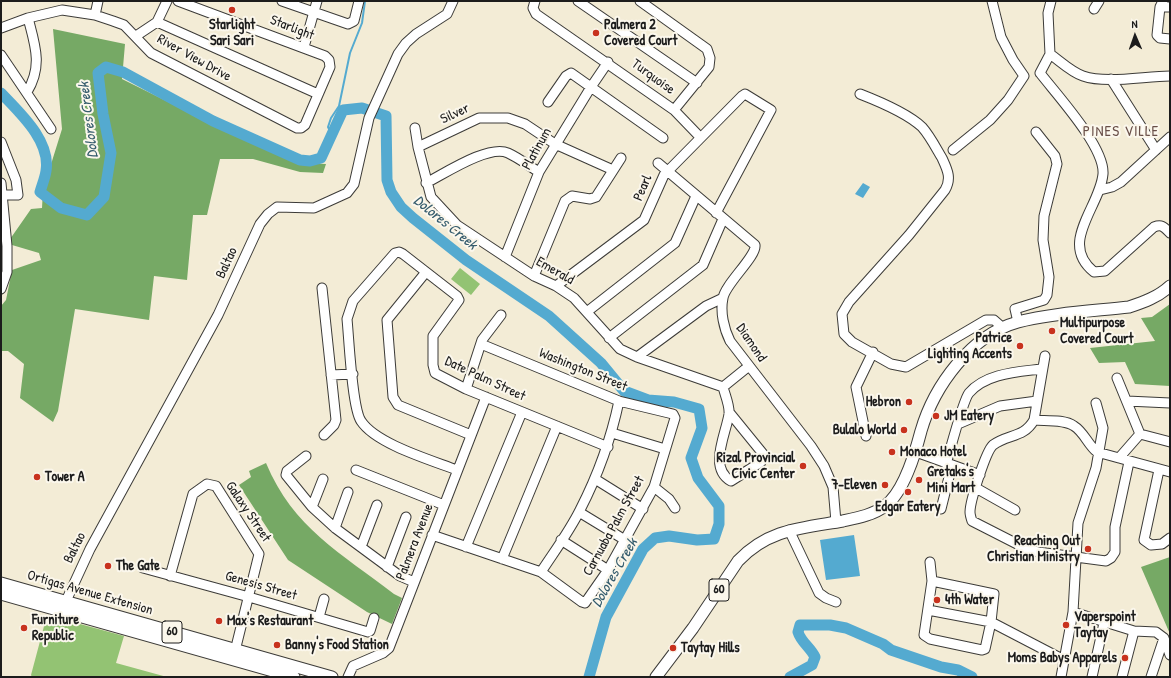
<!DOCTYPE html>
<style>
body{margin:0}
#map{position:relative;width:1171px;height:678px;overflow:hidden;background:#f3ecd6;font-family:"Patrick Hand",sans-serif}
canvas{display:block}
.frame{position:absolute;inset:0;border:2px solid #1c1c1c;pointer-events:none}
.north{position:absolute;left:1115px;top:16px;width:40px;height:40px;-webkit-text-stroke:3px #fbf7ec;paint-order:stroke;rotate:358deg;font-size:11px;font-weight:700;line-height:16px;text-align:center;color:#1c1c1c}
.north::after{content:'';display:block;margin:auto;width:14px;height:18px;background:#1c1c1c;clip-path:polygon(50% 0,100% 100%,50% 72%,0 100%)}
</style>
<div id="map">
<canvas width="1171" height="678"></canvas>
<div class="frame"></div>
<div class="north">N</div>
</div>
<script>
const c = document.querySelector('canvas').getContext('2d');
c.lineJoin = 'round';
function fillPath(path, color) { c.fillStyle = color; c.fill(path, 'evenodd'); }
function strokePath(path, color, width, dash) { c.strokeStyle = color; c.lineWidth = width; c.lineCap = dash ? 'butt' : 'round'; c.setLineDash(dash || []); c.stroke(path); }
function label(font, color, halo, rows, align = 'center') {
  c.font = font + ' "Patrick Hand",sans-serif'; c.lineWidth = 4; c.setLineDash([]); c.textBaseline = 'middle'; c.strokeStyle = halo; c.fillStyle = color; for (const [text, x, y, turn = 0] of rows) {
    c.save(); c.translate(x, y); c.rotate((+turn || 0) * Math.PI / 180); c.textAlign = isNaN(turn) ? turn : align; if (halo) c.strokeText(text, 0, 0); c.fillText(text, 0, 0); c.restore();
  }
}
fillPath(new Path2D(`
 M460,268L480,284L471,295L451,279Z
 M47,615L124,636L116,663L167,677H32L31,675Z`), '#93c373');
fillPath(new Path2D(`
 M53,29L125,44L122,79L243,139L305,163L326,164L323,173L300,172L253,159H220L207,215H193L187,280L154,276L149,320L75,309L58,411L53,422L20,398L24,364L8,351H1V306L6,300L12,270L41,260L39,253L12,245L8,242L31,209L42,208L43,190L62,129Z
 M1170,304V386L1135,384L1125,362L1099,363L1090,348L1155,341L1141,318L1152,317Z
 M266,463C293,528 341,553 394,594L402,598L392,624L367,612L288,560L239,485L251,477L249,471Z
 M1170,557V634L1141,567Z`), '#76a965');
fillPath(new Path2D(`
 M863,183L870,187L863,198L855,194Z
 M854,535L860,576L826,580L820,540Z`), '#54aad0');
strokePath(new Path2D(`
 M332,135L328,127L331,118L339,106L350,53L362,23L365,1`), '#54aad0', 2);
strokePath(new Path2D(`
 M1,93C20,113 51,141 46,171C45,178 42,185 40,192L61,208L87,215L104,197L111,153L103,114L98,73L106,67L123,72L213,121L300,160L310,161L321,158L343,110L362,108L386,116L387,180L391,192L401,207L413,218L466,260L549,316L601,363L624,391L648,400L674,402L699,409L702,428L691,458L698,478L719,506V524L714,539L697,540L669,536L655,538L643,549L606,617L589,677
 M790,677L812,665L815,657C810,647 801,642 798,632L800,625H830L846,628L883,644L891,650L941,667L958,670L972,677`), '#54aad0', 11);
const minor = new Path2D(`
 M282,1L348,24L354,21L359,1
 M535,1L533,8L536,14L674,110L700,137
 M578,1L697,83
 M640,1L707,49L710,58L709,67L674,110
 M992,1L1001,37L1013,60L1024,76
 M1051,1L1048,13L1050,54C1060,61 1071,72 1083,76C1106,84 1145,76 1170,76
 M1163,1L1160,7L1157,35L1160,38L1170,39
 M1160,7H1170
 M1094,9L1099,1
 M95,15L98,1
 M157,22L318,94
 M1,28L28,18L62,10L95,15L113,21L124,25L151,53L297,128H301L305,125L330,67L329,60L325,56L178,1
 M136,36L157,22L167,1
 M304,47L317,1
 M1,55L51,129
 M1040,73C1057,95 1105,147 1103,174C1100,207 1058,243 1094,272L1105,271L1154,227C1162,224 1164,227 1170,233
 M1040,73L1050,54
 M1111,79L1156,150
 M27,92C43,66 35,45 28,18
 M860,94C878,101 907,113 922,127C930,136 936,148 942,158C947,169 952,178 945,190L909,235L849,302L842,314L844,334L852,342L891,364L906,367L986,320H994L1003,328
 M548,102L566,76L571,73L663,138
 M415,128L418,147L431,197L457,225L534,276L556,286L574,298L620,349L637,357L723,387L749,366
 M1,142L16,180L18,195H3
 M418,147L479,118H508L525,124L555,144L613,170
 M953,150L990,120L1008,100L1024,76
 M658,163L755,245C757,256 725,284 723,298C720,312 724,329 730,341L811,446L824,466L833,487L836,522
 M1,183L7,246V272L1,289
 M426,183C444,174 489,144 508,153C519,158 529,166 539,172
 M1100,190L1112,187L1121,182L1170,137
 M505,257L539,172L591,87L608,62
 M426,272L387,320L393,397L398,405L471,435
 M534,276L565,201L572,196L590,199L596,197L621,158
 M556,286L644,220L664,175L742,96L745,94L771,110L716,213
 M322,288L336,420L334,425L324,435
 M588,311L675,243L696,196
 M1018,322L1015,309L1044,300L1047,295L1049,277L1043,240L1044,216L1057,164L1055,156L1036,132
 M609,338L703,265L723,219
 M1045,356L1034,420C1024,438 1008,434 993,445C986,451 970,501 970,512C970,515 971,518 972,521L1023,547L1038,552L1106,561L1111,558L1115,552V527L1129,462
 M637,357L706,306L723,298
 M331,375L353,374
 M1117,378L1140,434
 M723,387C725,395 730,406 729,414C726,434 708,468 731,481L761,462L764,455L729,412
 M466,389L482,340L501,315
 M1127,401L1170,403
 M1034,420C1046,421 1064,419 1074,426C1084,432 1088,445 1097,452L1170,472
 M958,424L1000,406L1037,401
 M612,433L665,449
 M866,436L856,387L873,352
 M916,452L980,475
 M306,456L287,471L286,475L312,507L335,528L400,576L414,582
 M1119,458L1140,434L1170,442
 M946,464C950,451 963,400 969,393C986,373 1018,372 1041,369
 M356,470L444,505
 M457,470C431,460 376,444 361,421C352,408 349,338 347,319L353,301L395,253L399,252L403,254L457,296L459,300L433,336V365L435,373L466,389L608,447
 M1159,470L1144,540L1151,545L1162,544L1170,538
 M595,479L643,509
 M654,487L669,499L675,508
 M976,488L1015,510
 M312,507L323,479
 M941,509L952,465
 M579,512L625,540
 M335,528L348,492
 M789,530L819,593L826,598L836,602
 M432,535L541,572L582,602L585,603L608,570L654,487L675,418L673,414L619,401L481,344
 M561,540L608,570
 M361,547L377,505
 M466,547L522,412
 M502,559L557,426
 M930,562L932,581L924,635L930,639L982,650L985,649L991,622L994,594L932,581
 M387,567L406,517
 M143,568L249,597L368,632L370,631L374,618
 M541,572C554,552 569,532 580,510C598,475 611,439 619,401
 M170,576L193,494L207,484L216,486L259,554L234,655
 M66,601L90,549L218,315L260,224L268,214L277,207L314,208L347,193L354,184L369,118L398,54L406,43L416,34L447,14L453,1
 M928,610L991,622L1064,660
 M1073,612L1134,631L1156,632L1164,638L1170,655
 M319,617L324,599
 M348,677L353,666L383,653L389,648L486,397
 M1061,677L1073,612L1078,523L1096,468L1103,428L1096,403
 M1092,677L1104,623
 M1122,677L1134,631
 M1151,677L1164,638`);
const major = new Path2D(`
 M1,583L332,677
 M1,594L294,677
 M656,677L693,628L738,561C768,529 802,528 843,521C857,518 873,515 885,506C904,492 915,454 921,431C934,386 971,335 1018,322C1052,313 1094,311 1129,307C1144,302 1158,297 1170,286`);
strokePath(minor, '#3c3b38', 11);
strokePath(major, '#3c3b38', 13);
strokePath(minor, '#fff', 9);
strokePath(major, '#fff', 11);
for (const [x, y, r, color] of [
 [232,10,4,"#c8321e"],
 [596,33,4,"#c8321e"],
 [1052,331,4,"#c8321e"],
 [1020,346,4,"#c8321e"],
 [909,402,4,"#c8321e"],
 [936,416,4,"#c8321e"],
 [904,430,4,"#c8321e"],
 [892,452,4,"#c8321e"],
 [803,466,4,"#c8321e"],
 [37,477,4,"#c8321e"],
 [919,480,4,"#c8321e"],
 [885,485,4,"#c8321e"],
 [908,492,4,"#c8321e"],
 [1088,549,4,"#c8321e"],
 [108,566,4,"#c8321e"],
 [937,600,4,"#c8321e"],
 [219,621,4,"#c8321e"],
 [1066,625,4,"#c8321e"],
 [24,628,4,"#c8321e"],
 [277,645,4,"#c8321e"],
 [673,648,4,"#c8321e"],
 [1125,658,4,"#c8321e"]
]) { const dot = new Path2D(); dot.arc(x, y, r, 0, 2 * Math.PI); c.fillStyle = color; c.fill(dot); strokePath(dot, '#fbf7ec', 1.5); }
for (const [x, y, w] of [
 [719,590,20],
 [172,632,20]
]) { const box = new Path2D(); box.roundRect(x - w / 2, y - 11, w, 22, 3); c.fillStyle = '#fbf7ec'; c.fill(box); strokePath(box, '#1c1c1c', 1); }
label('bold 13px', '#1c1c1c', null, [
 ["60",719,590],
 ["60",172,632]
]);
label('bold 14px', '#1c1c1c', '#fbf7ec', [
 ["Starlight",232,25,"center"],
 ["Sari Sari",232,41,"center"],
 ["Palmera 2",604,25],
 ["Covered Court",604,41],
 ["Multipurpose",1060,323],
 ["Covered Court",1060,339],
 ["Patrice",1012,338,"right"],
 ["Lighting Accents",1012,354,"right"],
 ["Hebron",901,402,"right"],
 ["JM Eatery",944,416],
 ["Bulalo World",896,430,"right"],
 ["Monaco Hotel",900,452],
 ["Rizal Provincial",795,458,"right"],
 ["Civic Center",795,474,"right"],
 ["Gretaks's",927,472],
 ["Mini Mart",927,488],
 ["Tower A",45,477],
 ["7-Eleven",877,485,"right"],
 ["Edgar Eatery",908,507,"center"],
 ["Reaching Out",1080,541,"right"],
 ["Christian Ministry",1080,557,"right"],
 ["The Gate",116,566],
 ["4th Water",945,600],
 ["Vaperspoint",1074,617],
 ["Taytay",1074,633],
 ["Furniture",32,620],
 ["Republic",32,636],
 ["Max's Restaurant",227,621],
 ["Banny's Food Station",285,645],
 ["Taytay Hills",681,648],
 ["Moms Babys Apparels",1117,658,"right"]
], 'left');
label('14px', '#1c1c1c', '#fbf7ec', [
 ["Starlight",292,28,21],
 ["River View Drive",194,58,29],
 ["Turquoise",653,77,36],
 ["Silver",455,114,-25],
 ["Platinum",537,149,-61],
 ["Pearl",643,188,-67],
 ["Baltao",227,263,-65],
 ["Emerald",555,271,30],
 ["Diamond",751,343,56],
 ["Washington Street",583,370,22],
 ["Date Palm Street",485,379,25],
 ["Galaxy Street",248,512,56],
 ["Carnuaba Palm Street",614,526,-61],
 ["Palmera Avenue",415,542,-69],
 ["Baltao",75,548,-63],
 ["Genesis Street",261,586,16],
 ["Ortigas Avenue Extension",90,593,16]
]);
label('italic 15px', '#355c6d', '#fbf7ec', [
 ["Dolores Creek",89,120,-97],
 ["Dolores Creek",445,223,39],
 ["Dolores Creek",615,573,-60]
]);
c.letterSpacing = '1px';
label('15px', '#694f48', '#fbf7ec', [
 ["PINES VILLE",1121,132]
]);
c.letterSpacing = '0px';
</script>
